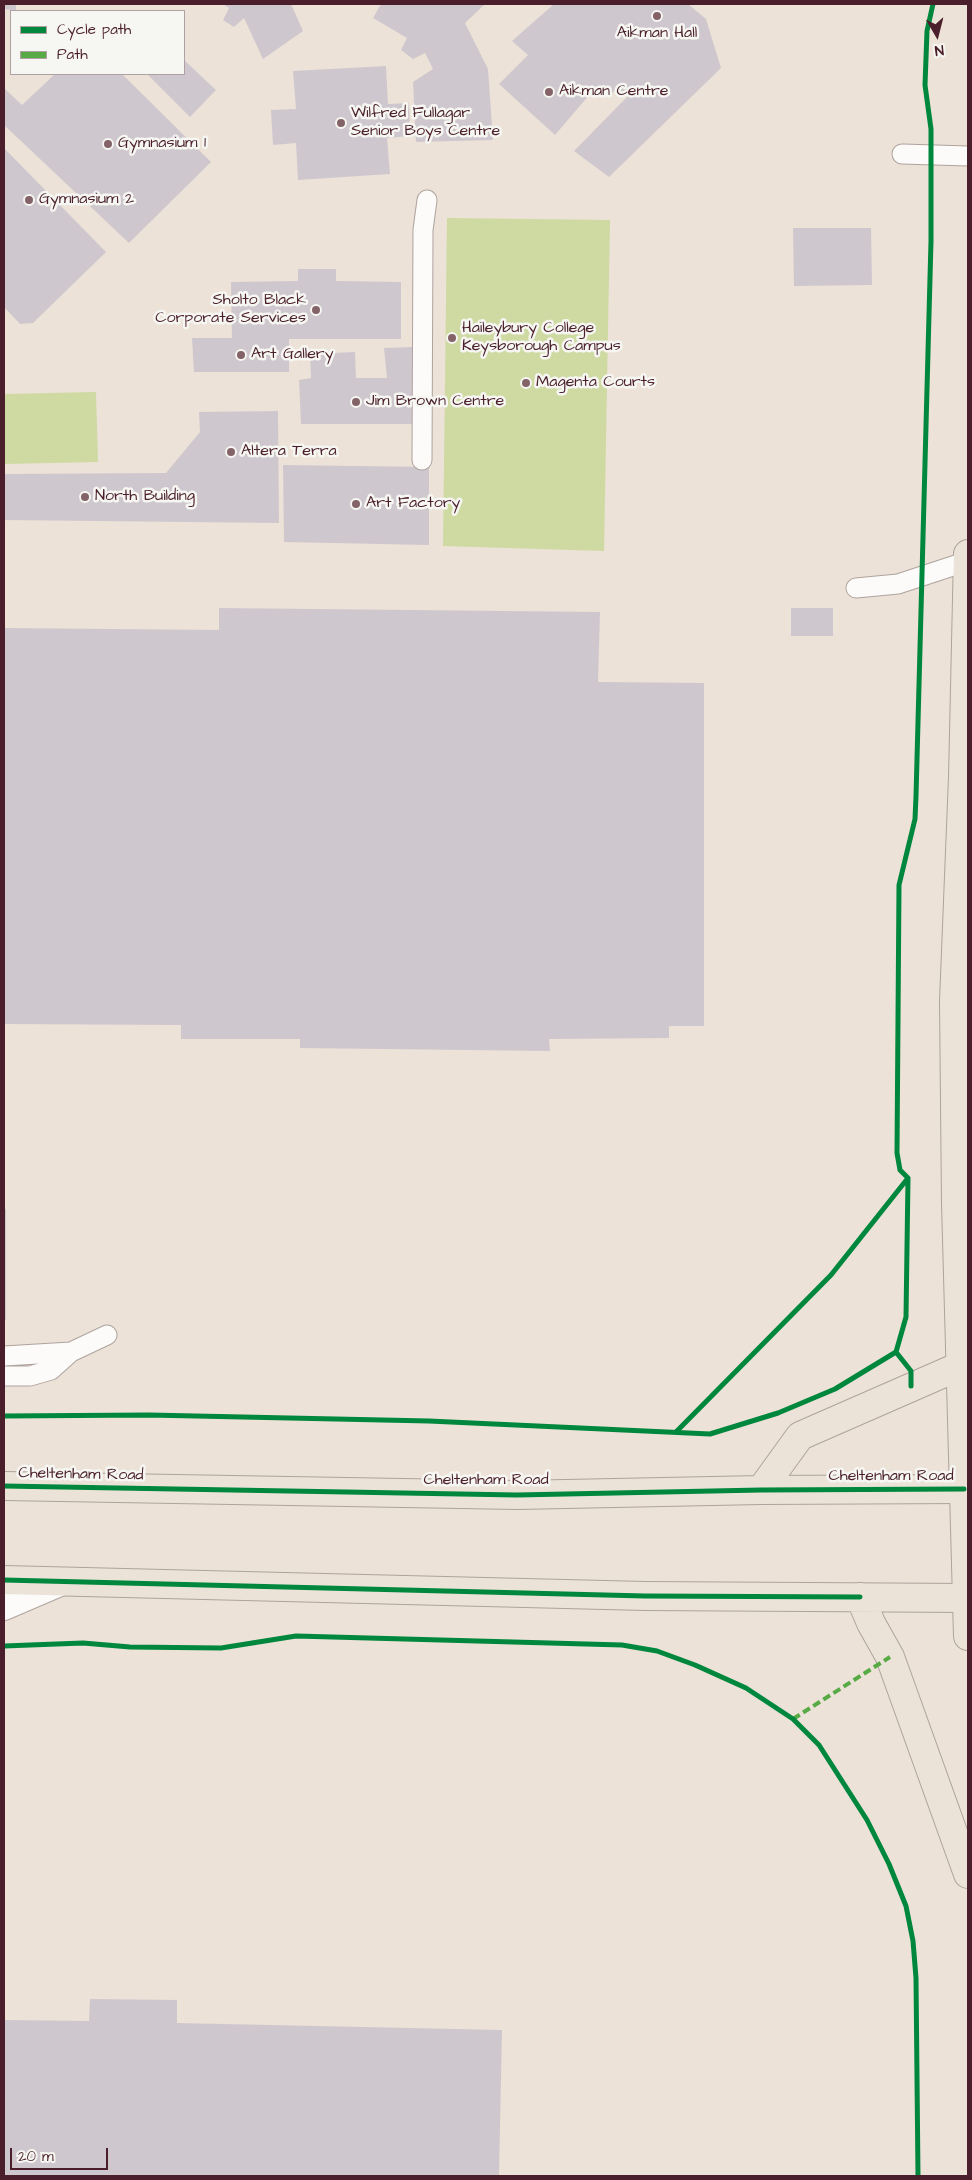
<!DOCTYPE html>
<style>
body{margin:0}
#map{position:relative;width:972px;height:2180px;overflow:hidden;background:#ece2d7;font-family:"Architects Daughter",sans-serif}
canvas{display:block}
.frame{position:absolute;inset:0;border:5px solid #4a1f2b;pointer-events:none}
.legend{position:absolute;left:10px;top:10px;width:175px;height:65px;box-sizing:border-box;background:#f6f6f2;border:1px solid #b1a0a2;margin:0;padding:6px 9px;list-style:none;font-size:15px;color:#4a1f2b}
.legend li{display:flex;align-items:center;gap:10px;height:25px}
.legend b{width:25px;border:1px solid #b1a0a2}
.north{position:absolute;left:912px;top:10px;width:50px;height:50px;-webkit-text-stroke:4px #f6f6f2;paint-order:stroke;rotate:172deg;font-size:14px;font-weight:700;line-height:20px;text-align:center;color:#4a1f2b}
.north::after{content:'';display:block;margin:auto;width:18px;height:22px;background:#4a1f2b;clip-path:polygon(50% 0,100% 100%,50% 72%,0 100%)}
.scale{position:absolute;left:10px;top:2148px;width:98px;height:22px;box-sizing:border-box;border:2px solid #4a1f2b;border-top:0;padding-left:6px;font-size:15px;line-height:18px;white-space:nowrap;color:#4a1f2b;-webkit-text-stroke:4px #f6f6f2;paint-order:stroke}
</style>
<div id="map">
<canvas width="972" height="2180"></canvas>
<div class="frame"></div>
<ul class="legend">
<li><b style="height:6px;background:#00873e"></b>Cycle path</li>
<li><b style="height:6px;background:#57aa44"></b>Path</li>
</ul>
<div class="north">N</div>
<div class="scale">20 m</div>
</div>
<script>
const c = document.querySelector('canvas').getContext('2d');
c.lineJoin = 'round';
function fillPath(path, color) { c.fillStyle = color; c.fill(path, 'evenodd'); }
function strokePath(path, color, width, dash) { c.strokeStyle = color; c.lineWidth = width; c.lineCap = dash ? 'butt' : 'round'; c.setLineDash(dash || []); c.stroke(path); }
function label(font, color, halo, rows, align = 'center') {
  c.font = font + ' "Architects Daughter",sans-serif'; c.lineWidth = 5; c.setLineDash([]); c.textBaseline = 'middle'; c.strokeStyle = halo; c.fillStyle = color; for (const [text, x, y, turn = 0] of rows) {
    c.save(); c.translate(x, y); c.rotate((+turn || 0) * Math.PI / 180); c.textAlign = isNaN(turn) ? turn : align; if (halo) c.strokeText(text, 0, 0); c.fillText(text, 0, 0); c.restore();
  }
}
fillPath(new Path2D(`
 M447,218L610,220L604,551L443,546Z
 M96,392L98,462L4,464V394Z`), '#cfd9a2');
fillPath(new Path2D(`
 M4,4H16V11L4,9Z
 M223,4H291L303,31L263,59L244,18L234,27L223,20L229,8Z
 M381,4H485L465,23L488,69L493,140L416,142L413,82L433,69L425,53L413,59L401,50L407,38L373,18Z
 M554,4H688L706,19L721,68L609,177L574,151L628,96L617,88L608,97L596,87L555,135L499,84L528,55L512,41Z
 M184,60L216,90L190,117L147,74H184Z
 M386,66L388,104L409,103L410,136L387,138L390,174L298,180L296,143L273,145L271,110L296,109L293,71Z
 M55,74H122L211,162L129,243L4,125L5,89L22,105Z
 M4,148L106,252L33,323L20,324L4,307Z
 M793,228H871L872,285L794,286Z
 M298,269H336V281L401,282V339H289V372H194L192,338H232L231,282L298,281Z
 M412,347L413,424H301L299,380L311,378L310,354L355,352L356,378H387L384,348Z
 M278,411L279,523L4,520V474L166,473L200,432L199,412Z
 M283,465L429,467V545L284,542Z
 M219,608L600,612L598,682L704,683V1026H669V1038L549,1039L550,1051L300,1048V1039H181V1025L4,1024V628L219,630Z
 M791,608H833V636H791Z
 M4,1209H6V1320H4Z
 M90,1999L177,2000V2023L502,2030L499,2176H4V2020L89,2021Z`), '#cfc7ce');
const lane = new Path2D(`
 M902,154L968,156
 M422,460L423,230L427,200
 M856,588L898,584L968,561
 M4,1356L71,1352
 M4,1376H30L51,1370L71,1352L107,1335`);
const street = new Path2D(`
 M4,1606L60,1582`);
const primary = new Path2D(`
 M4,1486L517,1495L761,1490L964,1489
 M761,1490L800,1436L960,1366
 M4,1580L645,1596L968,1598
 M860,1597L871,1623L890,1657L968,1874`);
const highway = new Path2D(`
 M968,554L963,777L954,1001L956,1203L968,1636`);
strokePath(lane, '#aea39e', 21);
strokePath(street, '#aea39e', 30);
strokePath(primary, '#aea39e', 30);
strokePath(highway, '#aea39e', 30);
strokePath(lane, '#fcfbf9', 19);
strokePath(street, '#fcfbf9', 28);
strokePath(primary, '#ebe3d8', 28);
strokePath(highway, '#ebe3d8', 28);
strokePath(new Path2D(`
 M793,1719L890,1657`), '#57aa44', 4, [8, 4]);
strokePath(new Path2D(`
 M896,1352L906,1317L908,1178L900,1170L897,1153L899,885L915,819L916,796L931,241V129L925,85L927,31L933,4
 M4,1416L149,1415L429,1421L710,1434L778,1413L835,1389L896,1352L911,1371V1386
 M676,1432L831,1275L908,1178
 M4,1486L517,1495L761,1490L964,1489
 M4,1580L645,1596L860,1597
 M4,1646L83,1643L130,1647L221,1648L296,1636L622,1645L657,1651L695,1665L746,1688L793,1719L819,1745L867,1820L889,1864L906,1906L913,1941L916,1978L918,2176`), '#00873e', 5);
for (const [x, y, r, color] of [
 [657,16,5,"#836367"],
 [549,92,5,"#836367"],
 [341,123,5,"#836367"],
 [108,144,5,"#836367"],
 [29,200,5,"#836367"],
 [316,310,5,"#836367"],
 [452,338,5,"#836367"],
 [241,355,5,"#836367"],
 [526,383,5,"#836367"],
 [356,402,5,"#836367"],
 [231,452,5,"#836367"],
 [85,497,5,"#836367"],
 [356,504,5,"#836367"]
]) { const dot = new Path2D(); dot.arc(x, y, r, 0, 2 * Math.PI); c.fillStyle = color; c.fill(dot); strokePath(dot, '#f6f6f2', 2); }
label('16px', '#4a1f2b', '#f6f6f2', [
 ["Aikman Hall",657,34,"center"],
 ["Aikman Centre",559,92],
 ["Wilfred Fullagar",351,114],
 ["Senior Boys Centre",351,132],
 ["Gymnasium 1",118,144],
 ["Gymnasium 2",39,200],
 ["Sholto Black",306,301,"right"],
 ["Corporate Services",306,319,"right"],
 ["Haileybury College",462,329],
 ["Keysborough Campus",462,347],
 ["Art Gallery",251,355],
 ["Magenta Courts",536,383],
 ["Jim Brown Centre",366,402],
 ["Altera Terra",241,452],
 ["North Building",95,497],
 ["Art Factory",366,504]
], 'left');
label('16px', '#4a1f2b', '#f6f6f2', [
 ["Cheltenham Road",81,1475,1],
 ["Cheltenham Road",891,1477],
 ["Cheltenham Road",486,1481]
]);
</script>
